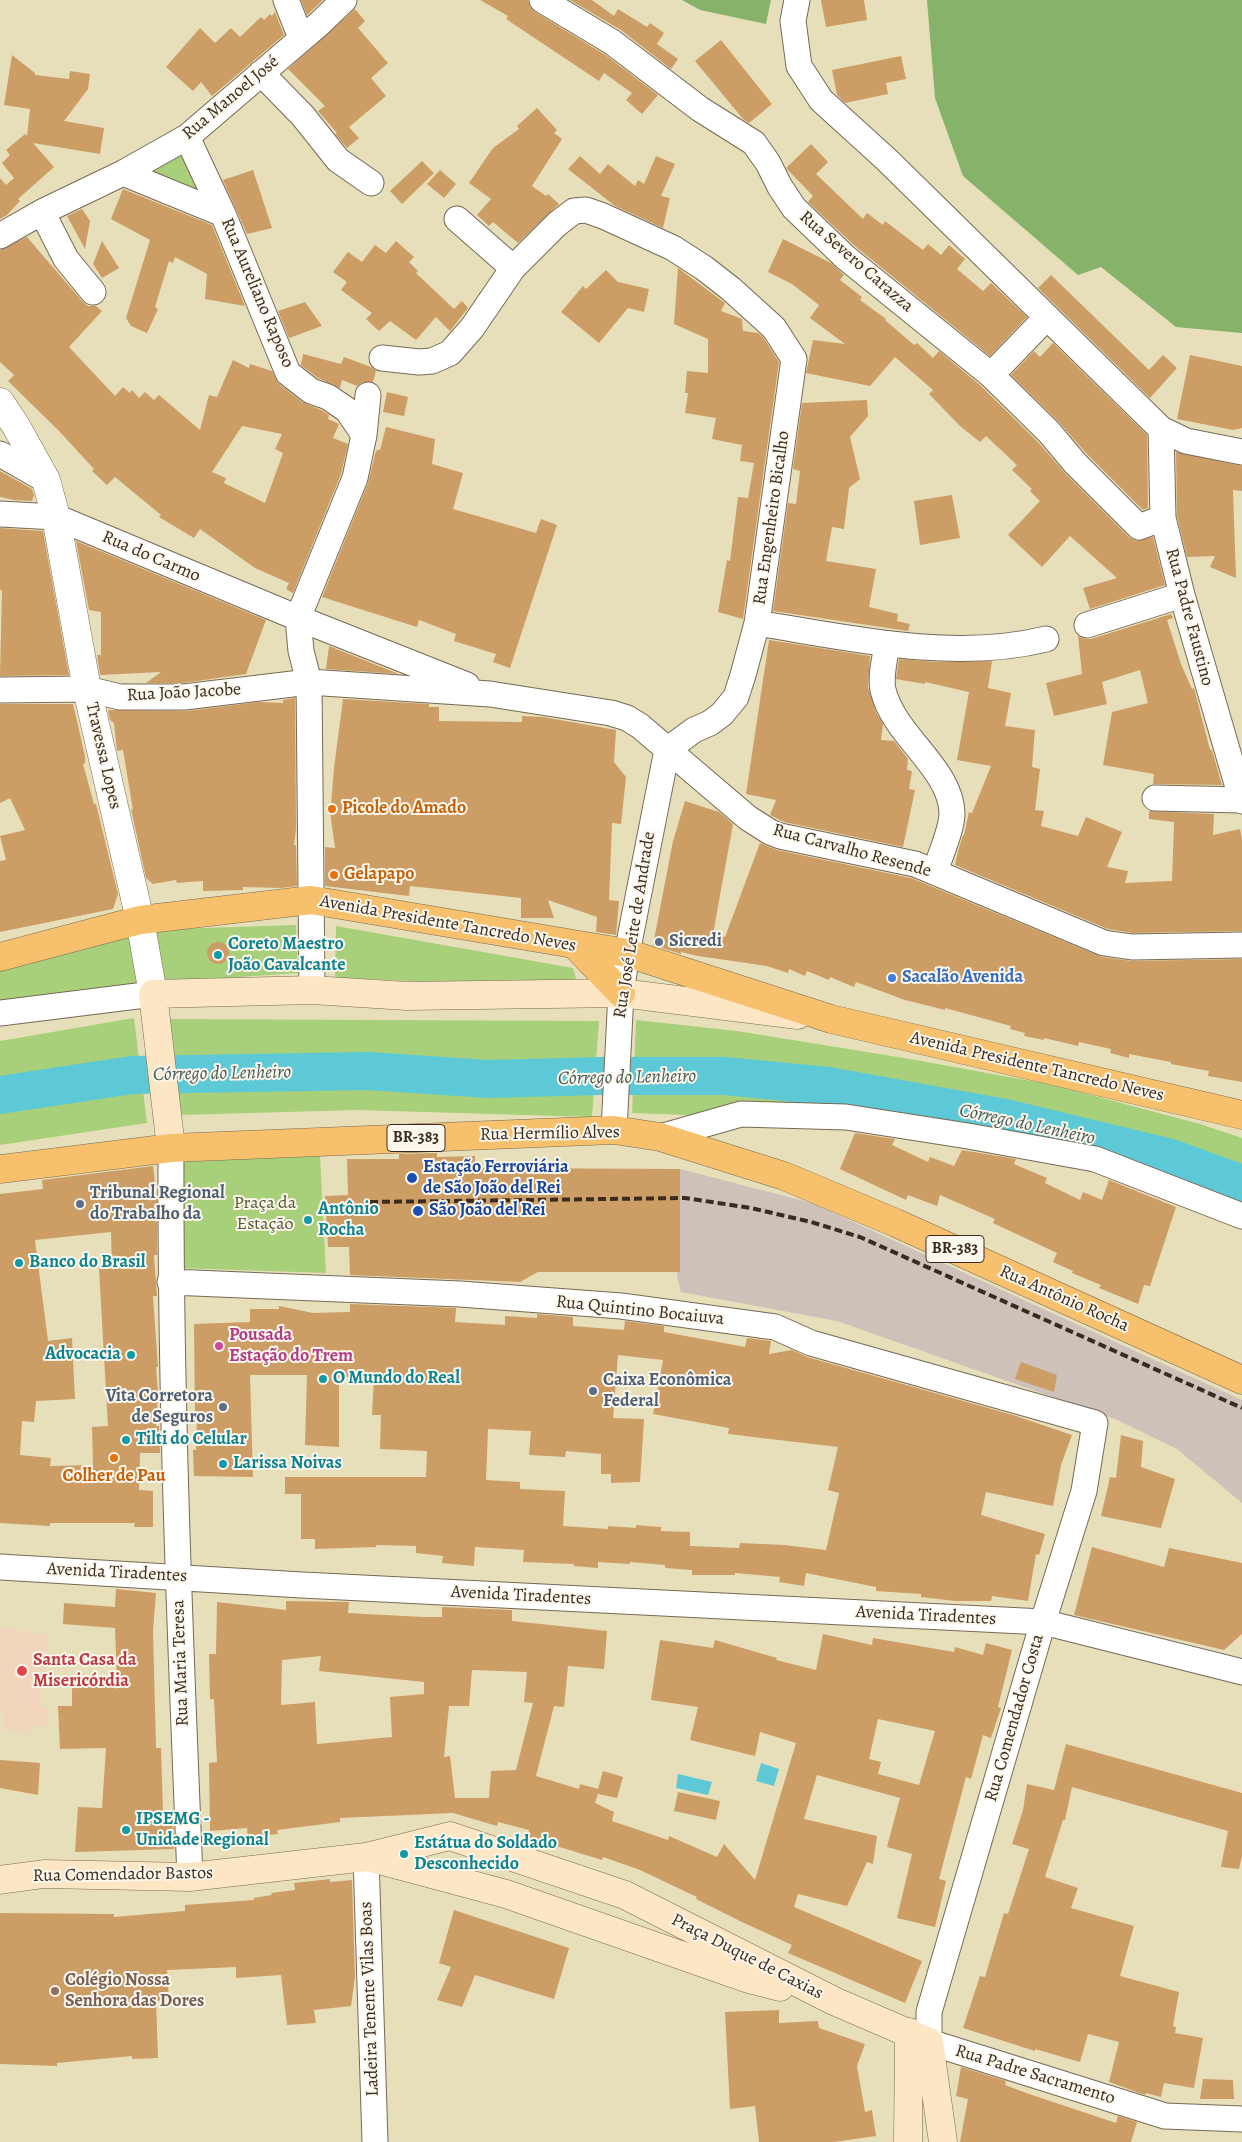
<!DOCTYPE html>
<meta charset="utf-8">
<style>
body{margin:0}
canvas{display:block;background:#e7dfba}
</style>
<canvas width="1242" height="2142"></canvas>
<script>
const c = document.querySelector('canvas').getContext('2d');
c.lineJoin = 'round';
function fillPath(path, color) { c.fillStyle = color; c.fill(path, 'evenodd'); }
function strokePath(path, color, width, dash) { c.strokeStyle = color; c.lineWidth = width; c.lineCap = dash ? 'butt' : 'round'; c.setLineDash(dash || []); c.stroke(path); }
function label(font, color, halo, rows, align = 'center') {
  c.font = font + ' Alegreya,serif'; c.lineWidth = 4; c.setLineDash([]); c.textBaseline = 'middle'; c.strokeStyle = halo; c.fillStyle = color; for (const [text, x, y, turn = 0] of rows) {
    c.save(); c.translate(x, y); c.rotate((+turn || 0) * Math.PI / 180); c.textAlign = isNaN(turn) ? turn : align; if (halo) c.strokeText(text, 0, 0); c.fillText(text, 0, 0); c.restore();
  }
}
fillPath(new Path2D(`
 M0,1627L47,1635L41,1706L48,1707L47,1727L30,1725L29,1734L2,1730L3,1710L0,1709Z`), '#f1d5bd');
fillPath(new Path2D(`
 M680,1169L812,1203L1242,1400V1503L1177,1449L1115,1419L837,1321L681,1292L677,1276Z`), '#cec1ba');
fillPath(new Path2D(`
 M186,143L211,207L140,173Z
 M296,925L298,973L153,983L142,930Z
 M336,926L573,968L576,978L569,987L335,978Z
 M133,932L143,986L0,1003V967Z
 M134,1018L147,1123L0,1145V1041Z
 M165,1019L599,1021L592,1117L357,1110L180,1115Z
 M636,1020L737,1031L910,1059L1053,1085L1200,1124L1242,1138V1211L989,1135L712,1116L632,1113Z
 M320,1156L326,1273L179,1268L177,1158Z`), '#a8d07a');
fillPath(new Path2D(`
 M682,0H771L766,24L700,10Z
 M927,0H1242V333L1176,327L1101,267L1078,275L963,176L935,98Z`), '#86b26a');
fillPath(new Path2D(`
 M761,1763L779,1769L774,1786L756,1781Z
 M678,1774L712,1782L708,1795L676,1788Z`), '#5dc9d6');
strokePath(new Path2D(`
 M0,1095L132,1075L368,1071L488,1079L600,1076H725L828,1086L1005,1118L1171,1158L1242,1184`), '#5dc9d6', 38);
fillPath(new Path2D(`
 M301,0H323L307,15Z
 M480,0H528L530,7L535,12L604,54L658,95L642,114L626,100L632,93L604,73L599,81L506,19L508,16Z
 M570,0H592L614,16L618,9L647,27L650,23L664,33L657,44L678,59L671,69L621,30Z
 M821,0H864L867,20L826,27Z
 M355,9L365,21L358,28L388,63L371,78L386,96L349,127L359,138L347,148L335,134L337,133L318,111L325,106L288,69Z
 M275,12L284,35L212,96L201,82L193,91L166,67L200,28L215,43L231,28L240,37L261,17L264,20L270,14L272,16Z
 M721,40L772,104L749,123L743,119L695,61Z
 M12,55L35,73V75L69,79L70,71L90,74L88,89L64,121L104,128L100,154L33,143L54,167L18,199L20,201L7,215L0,219V178L6,185L14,178L2,163L10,155L6,150L25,134L27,136L30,109L4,105Z
 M901,56L906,79L886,83L888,94L845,103L837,95L832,70Z
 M537,108L557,130L554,133L562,139L532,186L546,196L548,194L559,204L518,243L493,222L489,226L477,215L491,199L469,183L493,148L519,129L517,126Z
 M811,144L828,162L816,174L863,219L867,213L883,225L885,221L923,250L928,244L941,255L949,245L965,259L957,269L983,291L991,283L1027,317L990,356L855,246L808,202L813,196L786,168Z
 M580,156L600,174L608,164L635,186L638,180L644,184L656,156L675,164L661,196L670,198L663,228L615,206L568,169Z
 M422,161L434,173L402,204L390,191Z
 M253,170L272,228L247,234L223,180Z
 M440,170L456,184L444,198L427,184Z
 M123,189L212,225L245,306L205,299L207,274L175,257L173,263L169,261L155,307L158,309L147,333L131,326L126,318L150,240L111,219Z
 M82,209L90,221L85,249L67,216Z
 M27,237L82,301L88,306H96L102,311L69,347L115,396L123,387L130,393L132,390L139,398L145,392L154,400L159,395L200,430L209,395L217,397L233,360L249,368L250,364L272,371L279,384L302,402L321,410L329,415L328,419L339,424L333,438L348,444L341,474L293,593L286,589L289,583L255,568L200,529L194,538L159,517L161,515L115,477L107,485L92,471L94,469L59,431L8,381L14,375L0,362V250ZM242,426L282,434L275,449L283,453L265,503L224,483L226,478L212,472Z
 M783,239L831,263L844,275L840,280L862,297L860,300L886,319L885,320L914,345L917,343L933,358L939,351L981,386L1038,442L1065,473L1129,537L1136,541L1153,537L1165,585L1090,609L1083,588L1117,578L1070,536L1042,567L1008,535L1040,501L1030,491L1032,489L1012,470L1017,465L986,436L980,442L960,426L929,394L933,390L895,357L870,386L806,373L813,340L845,344L810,318L819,305L792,284L768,272Z
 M102,241L119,268L102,278L93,264Z
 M396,241L414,257L409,262L418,271L416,273L454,309L462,301L468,308L450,331L436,317L416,340L390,321L379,331L366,319L372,313L341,290L347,282L333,272L348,252L362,262L375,245L386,253Z
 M678,268L725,303L721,311L742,319L743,331L758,333L763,337L779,362L743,619L718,612L727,560L730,561L738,497L748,498L754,463L740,461L742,445L712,439L716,418L685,413L688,393H685L687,371L708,373V339L674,324Z
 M606,270L618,282L649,289L644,312L628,308L599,343L561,312L583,286L586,289Z
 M1051,275L1149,370L1163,355L1177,368L1150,398L1038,288Z
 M305,302L322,326L289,338L278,311Z
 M1053,343L1147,435L1148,508L1143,510L1086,453L1059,422L1011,375L1034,351L1040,357Z
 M303,354L341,364L344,357L371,367L376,371L373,382H363L357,386L342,380L340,388L318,378L301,365Z
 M1190,355L1242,366V428L1233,430L1177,419Z
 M387,392L408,397L404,416L383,412Z
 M867,400L868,416L850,437L860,479L849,488L844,529L832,527L826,561L876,569L869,607L898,614L897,621L910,624L908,631L773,611L788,503L796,504L800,471L793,469L802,403Z
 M386,427L435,439L432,464L463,473L453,509L536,533L541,519L557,525L510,668L493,662L496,654L454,641L456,634L419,620L417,627L322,597L368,483L375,454L377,450H380Z
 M1176,452L1242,466V491L1233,490L1236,578L1210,567L1215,556L1187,557L1177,516Z
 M0,471L32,489L34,495L32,501L14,500L0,497Z
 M952,495L960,538L920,545L914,501Z
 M0,528L43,531L69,675L0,676L2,590H0Z
 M76,541L266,620L246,674L183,683H146L161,672L100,675L97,655H101V612L89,610Z
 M1171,614L1173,618L1167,620L1181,664L1192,689L1194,688L1210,750H1212L1222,785L1153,784L1154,774L1103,765L1112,712L1148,703L1140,670L1102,682L1107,704L1054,716L1046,683L1082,674L1078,636L1084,639H1091Z
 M769,640L870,656L868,687L876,712L883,724L881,740L894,741L908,759L907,770L912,771L909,789L915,790L903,847L784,822L770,815L776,800L746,794Z
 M329,646L399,674L326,669Z
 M899,659L938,662L992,661L988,688L1011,693L1005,726L1035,730L1032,767L1040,769L1035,810L1044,811L1041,826L1078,836L1086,817L1122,832L1107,867L1128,871L1125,883L1172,881L1174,822L1149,819V811L1214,814L1213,835L1240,829L1242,839V931L1133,933L1108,929L955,865L958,851L963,835H964L969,812L972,813L991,766L957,760L969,692L925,682V684L896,679Z
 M295,698L296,829L294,845H296L297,886L281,888L243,887V890L203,891V881L177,883L176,880L153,884L146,878L131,809L133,810L123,750L117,751L114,723L110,720L108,710L186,711L259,702L283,703V700Z
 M343,699L429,704V707H439V721L522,722V716L543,717L616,730L614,762L626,777L621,824L612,823L609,900L619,901L616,935L596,932L597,917L548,900L554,918H521V898L410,886L409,896L325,886V847L335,848L329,805H331L334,768Z
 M0,704H73L85,756V763L83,764L94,804H96L118,894L113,909L0,932V861L6,860L0,836L25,830L10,798L0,803Z
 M685,801L719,812L733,824L713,934L725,937L760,843L777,850L911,878L1102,957L1132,961L1242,959V1082L1208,1076L1209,1071L1171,1064V1062L1129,1054V1058L1110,1053L1111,1049L1079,1042L1078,1046L1044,1038V1040L1024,1036L1025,1033L1010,1029L1011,1026L945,1008V1010L905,1000L856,982L854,987L830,977L829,980L807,971L805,976L789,969L788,973L767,966L698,956L681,952V954L653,945L673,841Z
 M207 953a11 11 0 1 1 22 0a11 11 0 1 1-22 0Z
 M855,1133L895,1139L892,1145L928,1162L930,1157L954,1166L962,1150L1016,1159L1014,1164L1047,1178L1045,1183L1080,1200L1083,1192L1102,1200L1109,1180L1176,1207L1150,1286L1144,1285L1138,1304L1099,1288L1101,1285L1072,1273L1073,1271L1053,1262L1057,1253L993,1223L995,1219L940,1195L937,1206L908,1195L906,1200L840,1169Z
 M437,1153V1157L475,1156V1168L680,1169V1272H538L520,1282L350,1275L349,1247H328L325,1196L348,1195L347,1159H399V1154Z
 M153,1166L157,1199V1255H154L157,1296H153L158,1367H156L158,1392L156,1426H159L160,1453H140L139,1490L153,1491V1527H134L135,1523H50V1526L0,1523V1194L43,1189L42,1180ZM111,1232L112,1268L99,1269L108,1426L92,1427L93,1465L50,1466L51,1458L20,1455L22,1421L34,1422L36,1401L75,1399L72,1338L48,1341L35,1240Z
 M350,1304L456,1308L455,1322L505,1325V1316L537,1318V1314L573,1317V1326L624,1330L625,1321L664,1326V1332L745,1347L747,1338L771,1341L769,1354L792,1350L807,1357L1013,1415L1072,1435L1061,1465L1053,1506L986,1492L981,1515L1045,1534L1039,1555L1036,1554L1028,1601L992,1596L991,1601H956L921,1597V1594L876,1591V1587L806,1573L804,1586L779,1582L780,1577L735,1573V1575H692V1570L665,1568V1565L630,1562V1564L598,1562V1568L574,1566V1564L523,1562L524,1550L475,1547L474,1566L442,1563L443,1556L416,1553V1546L376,1545V1547L315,1549V1539H301V1494H285V1477H426L427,1451L380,1449L381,1415H372L374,1376L339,1377V1447L305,1445L307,1375H250L253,1477L194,1476L193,1450H196L197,1417H195L194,1324L250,1322V1309H279V1306L313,1313L350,1312ZM618,1355L663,1360L653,1414L729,1428L728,1434L838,1447L828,1490L839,1493L826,1550L784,1545L740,1543L739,1548L690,1546V1532L661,1531V1527L636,1525V1528L608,1526V1529L563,1526L565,1491L520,1489V1482L486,1480L488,1429L531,1431L529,1455L565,1457L566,1451L601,1454V1474H611V1483L640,1482L644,1419L613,1418Z
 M1021,1362L1057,1375L1054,1392L1015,1379Z
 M1121,1435L1143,1441L1141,1467L1175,1479L1161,1528L1101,1516L1110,1477L1116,1478Z
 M1092,1547L1164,1567L1169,1548L1242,1563V1634L1224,1650L1074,1615Z
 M116,1589L156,1593L153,1631L156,1748H161L163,1811H173L174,1849L75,1852L78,1807L102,1808L106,1748L60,1749L58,1706H72V1679L117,1678L115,1628L63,1624L64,1603L115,1607Z
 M286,1601L349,1602L348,1613L423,1617H442V1607L512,1610V1621L607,1631L604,1669L568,1666L564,1707L554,1706L536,1776L579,1789L580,1784L598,1789L603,1771L623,1777L617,1798L598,1794L595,1803L614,1812L612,1821L668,1840L669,1836L717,1857L724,1844L755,1880L796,1743L760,1732L755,1756L690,1740L698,1707L651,1700L660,1640L713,1648L715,1640L777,1658L776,1660L816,1670L823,1634L872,1645L873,1638L954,1652L955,1647L983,1655L986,1643L1012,1650L998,1707L1001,1708L991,1738L983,1735L971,1779L966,1777L939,1879L946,1881L935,1927L897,1918L912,1854L887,1847L900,1798L817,1775L804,1819L877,1836L873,1864L867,1862L847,1906L798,1894L794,1907L922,1961L905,2003L788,1953L792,1945L742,1922L696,1899L697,1897L640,1870L603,1857L602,1860L527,1837L529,1830L498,1822L497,1826L453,1813L340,1818V1822L277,1830L278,1834L248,1837L247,1828L210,1831L209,1763L217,1762L214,1699H210L209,1654H216L217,1602L286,1610ZM321,1656L319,1671L424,1682V1694L390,1697L392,1737L317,1744L315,1702L281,1705L282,1660ZM472,1670L527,1672L524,1702L533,1703L516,1770L491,1771L489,1798H455L450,1756L444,1757L449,1706H469ZM878,1719L935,1731L919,1785L878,1774L881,1762L869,1759Z
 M1066,1744L1242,1793V1856L1239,1869L1221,1867L1228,1831L1072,1787L1065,1820H1063L1045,1877L1078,1888L1071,1908L1134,1926L1120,1976L1179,1992L1173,2026L1176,2027L1175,2033L1203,2038L1194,2088L1164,2083L1161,2097L1146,2093L1145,2095L1109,2082L1119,2042L1088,2034L1080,2062L1035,2049V2051L963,2028L980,1976L985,1977L1004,1913L1008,1914L1029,1849L1012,1844L1023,1810L1027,1784L1054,1790Z
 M0,1760L40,1763L38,1795L0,1788Z
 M678,1792L720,1801L716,1820L674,1811Z
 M330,1879V1882L352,1880L355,1977L351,2006L314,2010L316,2023L287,2025L281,1975L236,1978V1967L167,1970L169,1999L156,2001L158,2058L132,2059V2056L57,2063V2066L0,2064V1913L114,1914V1917L185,1911V1905L254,1900V1898L272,1895L271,1893L295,1890L294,1883Z
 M454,1910L569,1948L554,1999L475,1975L462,2007L437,2000L451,1967L439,1963Z
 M779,2010V2023L818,2021L819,2028L865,2044L857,2066L865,2112L872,2110L876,2136L834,2142H759L755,2106L730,2109L725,2012Z
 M961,2067L1006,2081L1005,2085L1029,2094L1116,2123L1118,2116L1137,2122L1131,2142H960L968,2099L956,2096Z
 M1203,2079L1233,2080L1234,2099H1200Z`), '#cd9d66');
const minor = new Path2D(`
 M286,0L301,38
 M542,0L612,42L700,109L754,143L768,163L780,187L794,208L845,257L991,375L1049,432L1075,463L1139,527L1163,518
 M797,0L793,21L799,66L821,100L886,159L1161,429L1186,441L1242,452
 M261,73L303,116L338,160L371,183
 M187,137L223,214L288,373L311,391L328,397L347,410L364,435L355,478L298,618L301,651L309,682L312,990
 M123,173L223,214
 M42,212L66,259L93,292
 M457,219L513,268
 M0,236L42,212L123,173L187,137L319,24L344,0
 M382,358L419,362L432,361L450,353L472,328L513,268L557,224L574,211L586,210L603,216L673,248L704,268L731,289L774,328L794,359L757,623L743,675L736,697L722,714L710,723L694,730L667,750
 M991,375L1047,317
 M1161,429L1163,518L1182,595L1242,801
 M364,435L368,395
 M0,454L46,480
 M0,514L56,517L298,618L467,685
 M757,623C850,638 953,662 1046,639
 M1087,625L1182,595
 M887,644C885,659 880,676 883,690C894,736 951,768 952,813C952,830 940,855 935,872
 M0,690L87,689L120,697H184L309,682L490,694L611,713L627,718L640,726L748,818L770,832L780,836L915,864L1104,943L1132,947L1242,945
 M1155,798L1242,800
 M0,1013L153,994
 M614,1130L621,993L627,953L667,750
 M660,1137L741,1114L846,1117L968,1136L1095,1159L1242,1216
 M171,1148C170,1392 180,1634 190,1877
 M170,1282L460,1294L621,1306L775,1327L811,1343L1095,1423L1084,1491L1043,1622L929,2012V2042L1165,2116L1242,2119
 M0,1567L302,1585L1043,1622L1242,1672
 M366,1857L375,2142`);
const tertiary = new Path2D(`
 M0,402L16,426L46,480L56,517L87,689L140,920L153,994`);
const secondary = new Path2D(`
 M171,1148L153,994L312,990L407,996L621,993L798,1015
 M368,1857L506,1894L749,1979L780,1987
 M0,1880L44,1874L190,1877L366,1857L450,1836L625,1895L834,2001L929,2042L943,2142
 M908,2142L909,2032`);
const trunk = new Path2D(`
 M576,946L621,993
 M0,957L140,920L311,900L627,953L831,1019L1242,1115
 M0,1169L171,1148L614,1130L660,1137L784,1176L896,1223L1242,1380`);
strokePath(minor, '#776955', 27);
strokePath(tertiary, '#776955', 29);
strokePath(secondary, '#776955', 29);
strokePath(trunk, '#776955', 29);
strokePath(minor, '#fff', 25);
strokePath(tertiary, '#fff', 28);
strokePath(secondary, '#fce6c4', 28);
strokePath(trunk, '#f7c06c', 28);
strokePath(new Path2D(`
 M370,1202L685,1198L751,1208L811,1222L860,1237L1242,1408`), '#3b2a1e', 4, [8, 4]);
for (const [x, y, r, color] of [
 [332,809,5,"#e8710a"],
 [334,875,5,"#e8710a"],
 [659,942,5,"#5c6f8a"],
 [218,955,5,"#0f9aa8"],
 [892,978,5,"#3f7fe0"],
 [412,1178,6,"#1a4fb4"],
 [80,1204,5,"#5c6f8a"],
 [418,1211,6,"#1a4fb4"],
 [308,1220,5,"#0f9aa8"],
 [19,1263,5,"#0f9aa8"],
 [219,1346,5,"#d1479c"],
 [131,1355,5,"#0f9aa8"],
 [323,1379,5,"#0f9aa8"],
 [593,1391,5,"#5c6f8a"],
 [223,1407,5,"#5c6f8a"],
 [126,1440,5,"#0f9aa8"],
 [114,1458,5,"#e8710a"],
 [223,1464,5,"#0f9aa8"],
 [22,1671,6,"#e0444e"],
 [126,1830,5,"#0f9aa8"],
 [404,1854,5,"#0f9aa8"],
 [55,1991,5,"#8d6e63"]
]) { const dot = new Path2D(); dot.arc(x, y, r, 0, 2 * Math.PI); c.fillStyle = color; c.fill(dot); strokePath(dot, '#fbf7ec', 2); }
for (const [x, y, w] of [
 [416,1138,58],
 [955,1249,58]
]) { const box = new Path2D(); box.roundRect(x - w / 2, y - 13.5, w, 27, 4); c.fillStyle = '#fbf7ec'; c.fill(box); strokePath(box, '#3b2a1e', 1); }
label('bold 16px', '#3b2a1e', null, [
 ["BR-383",416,1138],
 ["BR-383",955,1249]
]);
label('18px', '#3b2a1e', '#fbf7ec', [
 ["Rua Manoel José",231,98,-40],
 ["Rua Severo Carazza",856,262,41],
 ["Rua Aureliano Raposo",257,293,67],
 ["Rua Engenheiro Bicalho",772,518,-82],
 ["Rua do Carmo",151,557,23],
 ["Rua Padre Faustino",1189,617,75],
 ["Rua João Jacobe",184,693,-3],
 ["Travessa Lopes",103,756,77],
 ["Rua Carvalho Resende",852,851,15],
 ["Avenida Presidente Tancredo Neves",448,924,10],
 ["Rua José Leite de Andrade",635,925,-81],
 ["Avenida Presidente Tancredo Neves",1037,1067,13],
 ["Rua Hermílio Alves",550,1134,-1],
 ["Rua Antônio Rocha",1064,1299,24],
 ["Rua Quintino Bocaiuva",640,1311,6],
 ["Avenida Tiradentes",117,1573,3],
 ["Avenida Tiradentes",521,1596,3],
 ["Avenida Tiradentes",926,1616,3],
 ["Rua Maria Teresa",181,1663,-92],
 ["Rua Comendador Costa",1015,1718,-74],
 ["Rua Comendador Bastos",123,1875,-1],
 ["Praça Duque de Caxias",747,1957,27],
 ["Ladeira Tenente Vilas Boas",370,1999,-92],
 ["Rua Padre Sacramento",1035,2075,17]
]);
label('bold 18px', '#c56008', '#fbf7ec', [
 ["Picole do Amado",342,809],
 ["Gelapapo",344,875],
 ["Colher de Pau",114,1477,"center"]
], 'left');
label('bold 18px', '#4e5e75', '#fbf7ec', [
 ["Sicredi",669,942],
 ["Tribunal Regional",90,1194],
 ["do Trabalho da",90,1215],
 ["Caixa Econômica",603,1381],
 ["Federal",603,1402],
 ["Vita Corretora",213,1397,"right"],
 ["de Seguros",213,1418,"right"]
], 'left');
label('bold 18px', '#0d838f', '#fbf7ec', [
 ["Coreto Maestro",228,945],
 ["João Cavalcante",228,966],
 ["Antônio",318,1210],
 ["Rocha",318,1231],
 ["Banco do Brasil",29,1263],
 ["Advocacia",121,1355,"right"],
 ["O Mundo do Real",333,1379],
 ["Tilti do Celular",136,1440],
 ["Larissa Noivas",233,1464],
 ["IPSEMG -",136,1820],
 ["Unidade Regional",136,1841],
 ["Estátua do Soldado",414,1844],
 ["Desconhecido",414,1865]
], 'left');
label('bold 18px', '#366cbe', '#fbf7ec', [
 ["Sacalão Avenida",902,978]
], 'left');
label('bold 18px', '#164399', '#fbf7ec', [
 ["Estação Ferroviária",423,1168],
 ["de São João del Rei",423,1189],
 ["São João del Rei",429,1211]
], 'left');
label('18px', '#565435', '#fbf7ec', [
 ["Praça da",265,1204],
 ["Estação",265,1225]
]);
label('bold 18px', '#b23c85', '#fbf7ec', [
 ["Pousada",229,1336],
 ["Estação do Trem",229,1357]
], 'left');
label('bold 18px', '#be3a42', '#fbf7ec', [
 ["Santa Casa da",33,1661],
 ["Misericórdia",33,1682]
], 'left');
label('bold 18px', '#785e54', '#fbf7ec', [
 ["Colégio Nossa",65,1981],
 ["Senhora das Dores",65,2002]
], 'left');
label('italic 19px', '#455a55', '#fbf7ec', [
 ["Córrego do Lenheiro",222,1074,-1],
 ["Córrego do Lenheiro",627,1078,-1],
 ["Córrego do Lenheiro",1027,1125,12]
]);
</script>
